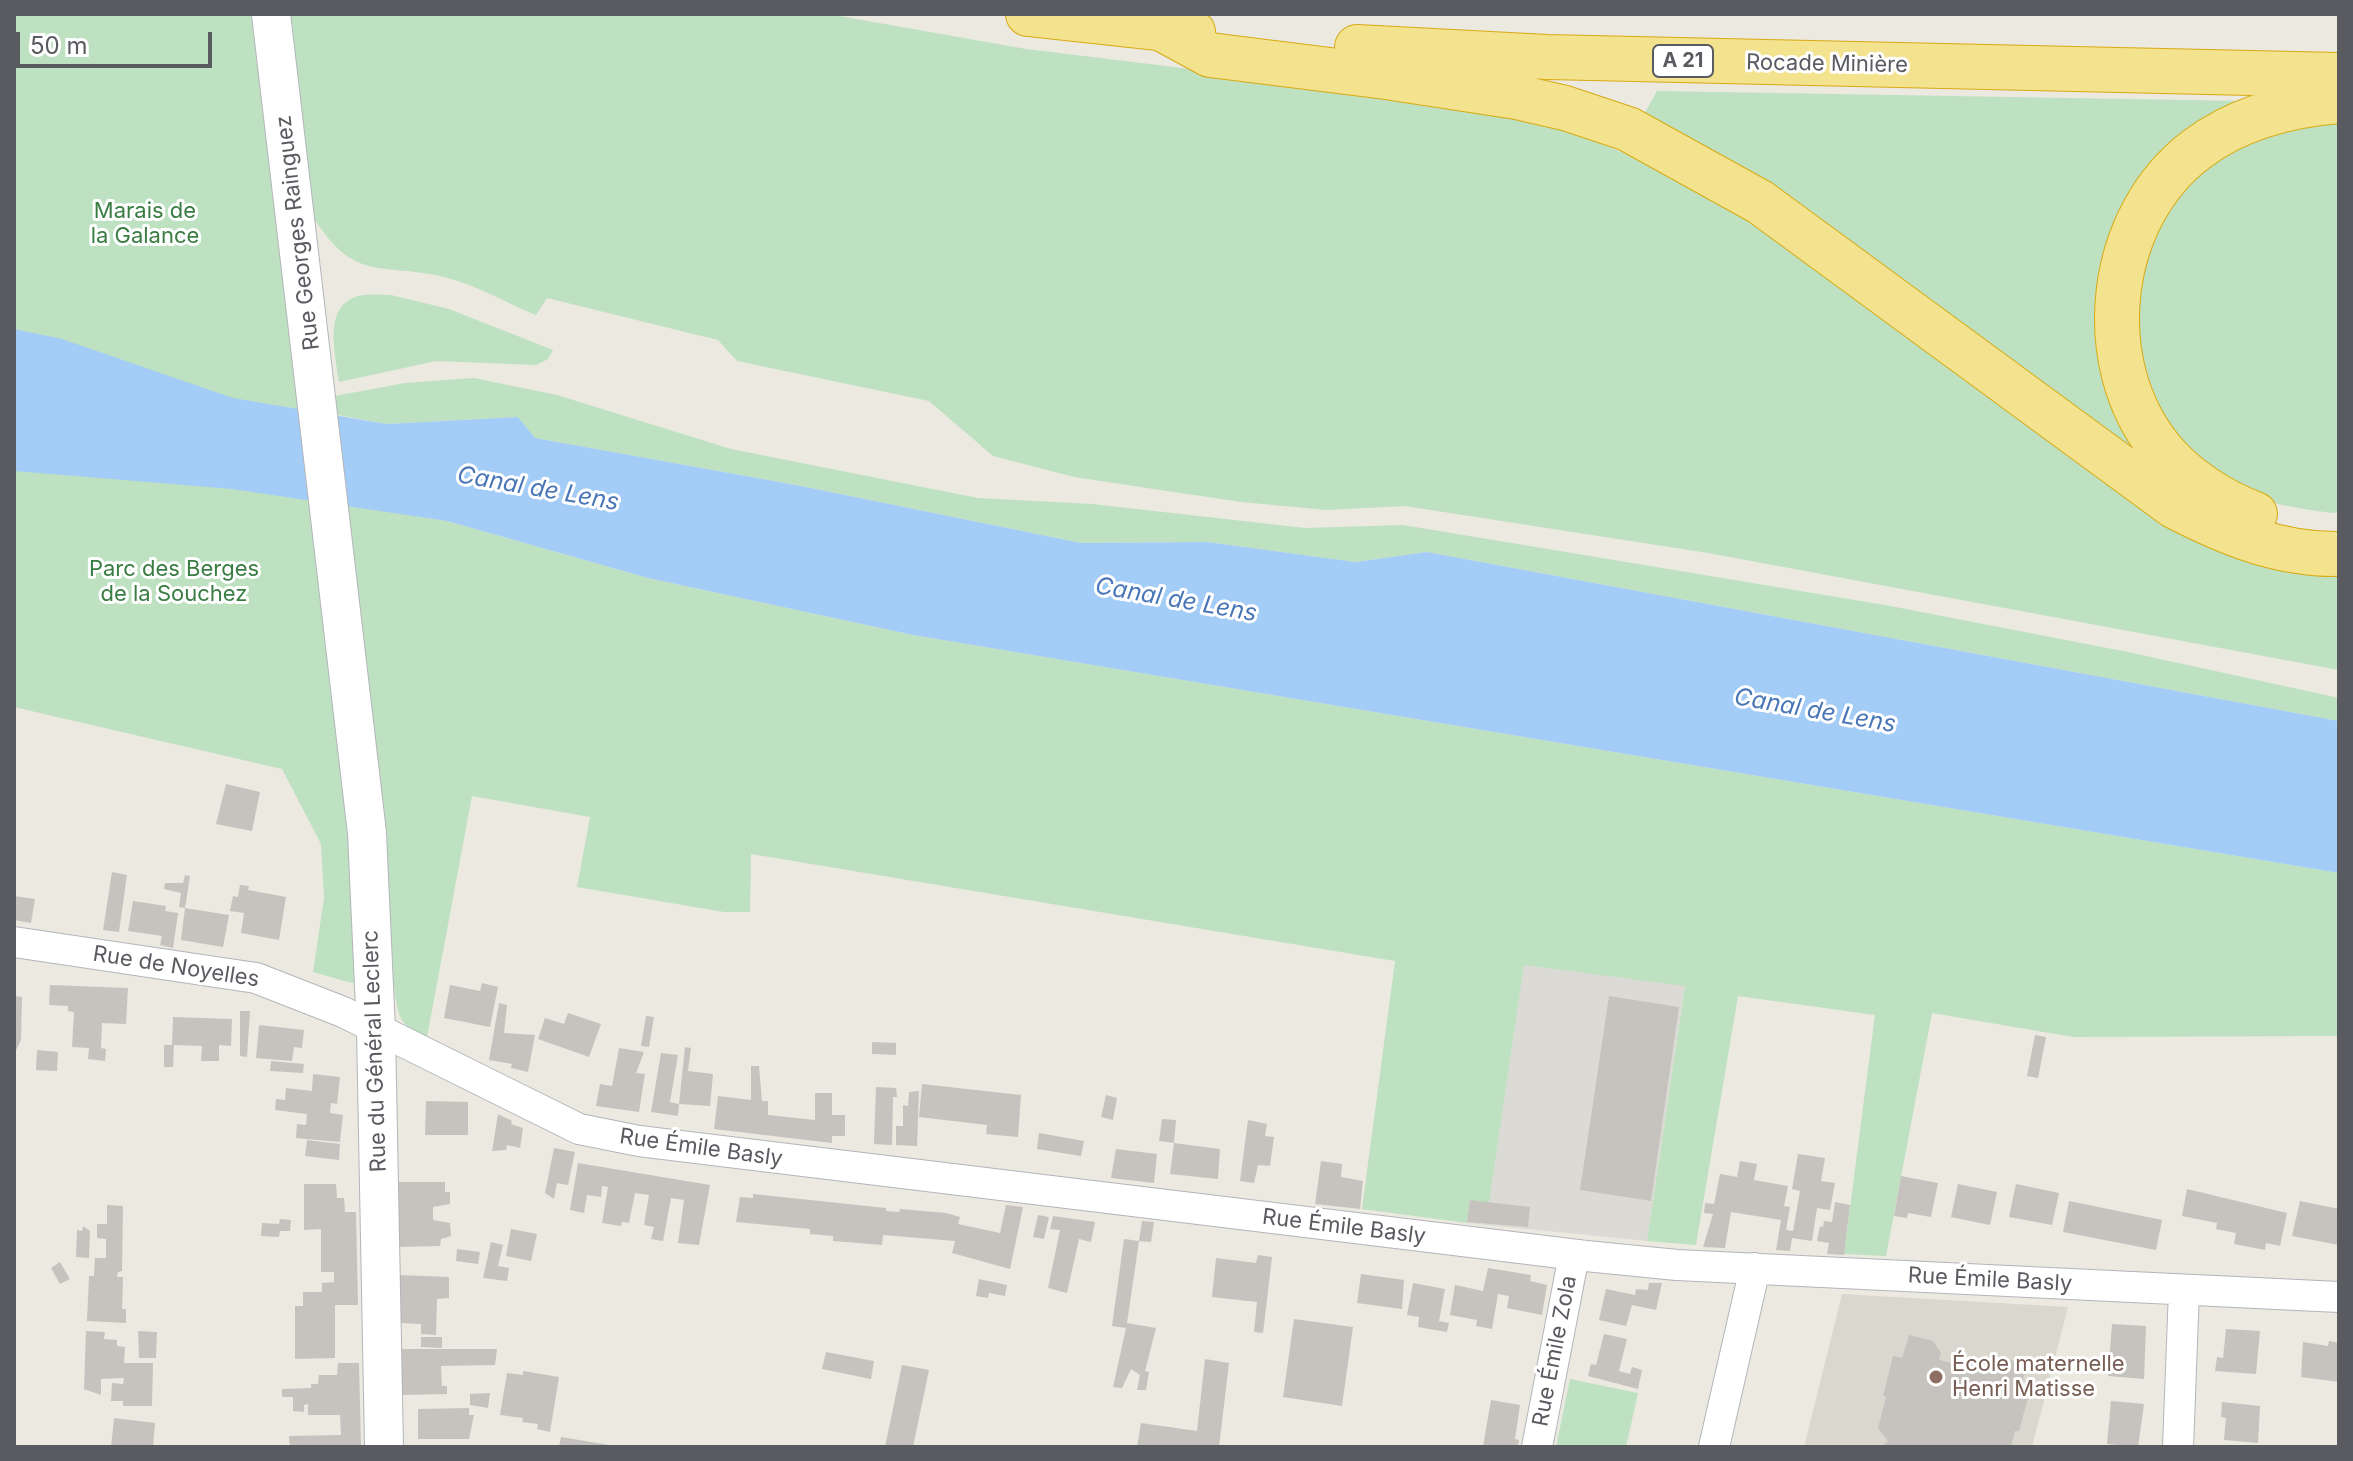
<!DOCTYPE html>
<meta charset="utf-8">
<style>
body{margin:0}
#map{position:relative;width:2353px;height:1461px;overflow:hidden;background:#ebe9e0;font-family:Inter,sans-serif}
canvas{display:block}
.frame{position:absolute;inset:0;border:16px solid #595b60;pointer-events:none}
.scale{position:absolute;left:16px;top:32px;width:196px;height:36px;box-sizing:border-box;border:4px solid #595b60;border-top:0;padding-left:10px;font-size:24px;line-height:28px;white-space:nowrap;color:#595b60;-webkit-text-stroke:6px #fff;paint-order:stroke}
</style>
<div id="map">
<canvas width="2353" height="1461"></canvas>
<div class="frame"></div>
<div class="scale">50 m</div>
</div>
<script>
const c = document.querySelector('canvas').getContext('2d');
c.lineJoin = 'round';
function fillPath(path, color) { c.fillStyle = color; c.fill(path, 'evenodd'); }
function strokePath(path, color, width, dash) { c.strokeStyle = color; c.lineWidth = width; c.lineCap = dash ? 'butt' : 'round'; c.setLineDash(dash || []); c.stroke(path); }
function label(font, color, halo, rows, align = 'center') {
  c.font = font + ' Inter,sans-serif'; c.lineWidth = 6; c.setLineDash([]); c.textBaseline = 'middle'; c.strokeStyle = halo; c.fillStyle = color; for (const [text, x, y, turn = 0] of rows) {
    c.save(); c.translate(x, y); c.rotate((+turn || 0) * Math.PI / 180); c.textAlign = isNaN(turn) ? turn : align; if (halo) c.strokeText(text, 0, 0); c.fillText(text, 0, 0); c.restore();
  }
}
fillPath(new Path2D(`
 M1524,964L1685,985L1647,1241L1467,1223L1470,1200L1489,1202Z`), '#dcdad4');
fillPath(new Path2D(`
 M1842,1294L2068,1307L2032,1447H1804Z`), '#dad8ce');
fillPath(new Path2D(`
 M14,14H251L310,499L447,521L648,578L913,635L2339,873V1036L2073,1037L1932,1013L1886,1256L1844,1254L1875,1015L1738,996L1696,1245L1647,1241L1685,986L1524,965L1489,1203L1470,1201L1467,1223L1362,1209L1395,961L751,854L750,912H724L577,887L590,817L472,796L427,1037C398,1024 399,1019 394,988L348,982L313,972L324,898L321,844L282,769L14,707Z
 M289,14H828L1026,49L1437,99L1564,128L1706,188L1816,262L2339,571V670L1708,553L1405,506L1327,510L1241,502L1074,477L993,456L929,401L737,361L718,340L547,298L536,315C506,303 475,284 444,277C381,262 356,283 315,220Z
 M1657,91L2244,101L2117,245L2152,453L2140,469L1639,123Z
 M2339,121V512L2332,513C2298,508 2257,504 2228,483C2213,473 2192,459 2182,444C2115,349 2124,223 2223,154C2258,131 2299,128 2339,121Z
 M391,295L449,309L553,350L548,359L536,365L436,361L339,382C336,357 323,311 353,298C363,293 380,295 391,295Z
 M474,378L557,395L731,449L978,498L1092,504L1305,528L1403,525L1885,605L2128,652L2339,698V721L1427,552L1355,562L1208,542L1081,543L796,485L535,438L518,417L387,424L338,415L335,396L405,383Z
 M1570,1379L1638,1393L1626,1447H1556Z`), '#bee1c1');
fillPath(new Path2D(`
 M14,329L62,339L233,398L387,424L518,417L535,438L796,485L1081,543L1208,542L1355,562L1427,552L2339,721V873L913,635L648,578L447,521L232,489L14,471Z`), '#a3ccf7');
fillPath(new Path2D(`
 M226,784L260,792L252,831L216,824Z
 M112,872L127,875L119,932L103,930Z
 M185,875L190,876L185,908L179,907L181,893L164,889L165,883H183Z
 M240,885L249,886L248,890L286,897L279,940L241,933L244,913L230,911L233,896L238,897Z
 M14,896L35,899L31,923L14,920Z
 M133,901L166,906L165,911L178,913L173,948L160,945L162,936L128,931Z
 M185,908L229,915L223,947L181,940Z
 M482,983L498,987L490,1027L444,1018L450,985L480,991Z
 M50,985L128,988L126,1024L102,1023L101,1048L106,1049L105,1061L88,1059L89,1048L72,1047L74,1012L68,1011V1006L49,1005Z
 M14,996L22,997L21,1040L14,1055Z
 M1609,996L1679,1007L1651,1201L1580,1190Z
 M499,1003L507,1005L504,1033L535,1035L528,1072L511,1068L512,1064L489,1060Z
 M240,1011H250L247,1057L240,1056Z
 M568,1013L601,1024L589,1057L538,1039L545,1018L564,1024Z
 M646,1016L654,1017L649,1047L641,1046Z
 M173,1017L232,1019L231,1046L219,1045V1061H201L202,1046L174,1045L173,1067H164V1045H172Z
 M259,1025L304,1030L302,1048L294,1047L292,1061L256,1058Z
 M2035,1035L2046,1037L2038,1078L2027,1076Z
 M872,1042L896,1043V1055L872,1054Z
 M685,1047L691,1048L688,1071L713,1074L710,1106L679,1104Z
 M619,1048L644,1052L636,1073L645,1074L639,1112L596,1106L600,1084L612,1086Z
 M37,1050L58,1052L57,1071L36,1070Z
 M661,1053L678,1055L670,1102L679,1104L678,1116L651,1112Z
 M271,1061L304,1064L303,1073L270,1071Z
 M751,1066H759L762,1101H768V1115L815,1120V1093H832V1115H845V1136H832V1143L714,1129L718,1096L751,1100Z
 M313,1074L340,1077L337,1104L331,1103L330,1113L343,1115L340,1142L296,1138L297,1124L306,1125L307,1114L275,1110L276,1099L285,1100L286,1088L312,1091Z
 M922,1084L1021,1095L1018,1137L986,1134L987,1125L919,1117Z
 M876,1087L896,1088L897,1097H893L892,1145L874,1144Z
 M919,1091L917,1146L896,1145V1126H903V1105L908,1106L909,1092Z
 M1106,1095L1117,1098L1113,1120L1101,1117Z
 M426,1101L468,1102V1135H425Z
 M498,1114L512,1121L511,1124L523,1128L520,1148L507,1145L506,1150L492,1151Z
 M1162,1119L1176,1120L1174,1143L1220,1149L1218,1179L1170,1174L1174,1143L1159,1141Z
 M1248,1120L1267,1124L1265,1136L1274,1137L1270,1166L1258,1165L1254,1183L1240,1181Z
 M1039,1133L1084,1141L1081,1156L1037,1149Z
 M307,1140L340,1144L339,1160L305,1156Z
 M554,1148L575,1152L568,1185L557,1183L554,1199L545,1193Z
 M1116,1149L1157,1154L1154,1183L1111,1178Z
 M1798,1154L1825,1158L1821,1181L1835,1183L1830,1210L1817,1208L1812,1241L1792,1238L1790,1251L1776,1250L1781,1220L1731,1212L1725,1248L1703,1247L1713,1214L1704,1213L1705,1203L1714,1204L1720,1174L1737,1177L1740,1161L1757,1164L1754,1180L1788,1186L1784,1206L1790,1207L1786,1230L1793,1231L1800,1191L1792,1189Z
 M1321,1161L1342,1164L1341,1177L1363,1181L1360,1209L1315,1204Z
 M578,1163L710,1185L699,1245L678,1243L684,1200L671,1198L663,1241L651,1239L654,1227L644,1225L649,1195L635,1193L629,1223L622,1222L621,1226L602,1223L608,1187L602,1186L601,1197L587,1195L584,1213L570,1210Z
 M1901,1176L1938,1183L1931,1217L1908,1213L1907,1218L1894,1216Z
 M398,1182H445V1192H450V1204L433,1207V1220L450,1223L451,1236L441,1239L440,1246L399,1247Z
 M304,1184H336L337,1198H344L345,1212H356L358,1305H335V1358L295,1359V1306H303V1292H322V1283L334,1282V1272H321V1229L304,1230Z
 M1958,1184L1997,1192L1990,1225L1951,1217Z
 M2016,1184L2059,1193L2052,1225L2009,1217Z
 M2187,1189L2287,1213L2280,1246L2266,1243L2265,1250L2234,1244L2236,1233L2216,1229L2217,1223L2182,1216Z
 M753,1194L886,1208V1211L899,1212L900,1209L946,1213L960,1217L958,1224L1000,1233L1006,1205L1023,1207L1010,1269L952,1253L955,1241L883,1235L882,1245L858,1243L833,1241V1236L810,1234V1229L736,1222L740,1197L753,1198Z
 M1470,1200L1530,1207L1528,1227L1467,1222Z
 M2069,1201L2162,1220L2156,1250L2063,1232Z
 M2300,1201L2339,1209V1245L2292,1236Z
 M1835,1202L1850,1205L1844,1255L1827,1254L1829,1243L1817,1241L1820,1226L1823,1227L1824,1221L1832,1222Z
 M107,1205L123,1206L122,1271L118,1272L117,1277H123L122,1309H126V1323L87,1321L89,1276H94L95,1258H106V1239L97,1238V1224H107Z
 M1038,1215L1049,1217L1044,1239L1033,1237Z
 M1053,1216L1095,1222L1091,1242L1079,1239L1067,1293L1048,1288L1060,1230L1050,1229Z
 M280,1219L291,1220L290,1231H280L279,1237L261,1236L262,1223L279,1224Z
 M1142,1221L1154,1222L1151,1242L1139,1241Z
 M83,1226L90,1231L89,1258L76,1257L77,1230L82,1231Z
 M511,1229L537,1234L531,1261L506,1256Z
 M1124,1239L1139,1241L1127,1323L1156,1328L1145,1371L1149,1372L1146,1390H1137L1140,1375L1131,1369L1122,1388L1113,1387L1126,1328L1112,1326Z
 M491,1242L503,1245L498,1266L509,1268L507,1281L483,1278Z
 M457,1249L480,1252L478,1264L456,1261Z
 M1258,1255L1272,1257L1263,1333L1254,1332L1257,1302L1212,1297L1216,1258L1256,1263Z
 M60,1262L70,1279L60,1284L51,1268Z
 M1488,1268L1531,1275L1530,1281L1547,1285L1542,1315L1507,1308L1509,1296L1498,1294L1492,1329L1476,1326L1477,1320L1450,1315L1455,1285L1483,1291Z
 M1361,1274L1404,1280L1402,1309L1357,1303Z
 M399,1275L449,1277V1298L437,1299L436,1335L421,1334V1324L400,1323Z
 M979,1279L1007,1285L1005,1296L989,1293L988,1298L976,1296Z
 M1413,1283L1445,1289L1439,1321L1449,1323L1447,1332L1418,1327L1419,1317L1407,1315Z
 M1649,1283H1662L1656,1310L1632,1305L1626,1326L1599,1320L1606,1289L1635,1295L1636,1289L1648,1290Z
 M1294,1319L1353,1327L1342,1406L1283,1397Z
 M2112,1324L2146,1326L2144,1379L2108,1376Z
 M2226,1329L2260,1331L2256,1374L2215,1371L2217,1357L2223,1358Z
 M86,1331L105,1332L104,1339L117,1340V1346L125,1347L124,1363H153L152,1406H123V1401H111L112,1383L123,1384L124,1378L101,1379V1395L84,1389Z
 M138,1331L157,1332L156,1358H139Z
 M1604,1334L1627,1339L1619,1371L1630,1374L1632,1367L1642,1370L1638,1389L1588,1376L1591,1364L1596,1365Z
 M1909,1335L1933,1341L1941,1353L1939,1360L1953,1363L1955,1357L1975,1361L1973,1368L1988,1371L1989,1365L2002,1358L2027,1364L2021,1388L2030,1391L2019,1431H2015L2011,1447H1881L1888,1441L1878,1428L1886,1397L1883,1396L1893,1356L1902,1358Z
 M421,1337H442V1348L421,1347Z
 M2329,1341L2339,1343V1382L2301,1377L2303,1342L2328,1346Z
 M400,1349H497L495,1365L441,1366L442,1386H447V1394L401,1395Z
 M826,1352L874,1361L871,1379L822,1369Z
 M1205,1359L1229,1363L1219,1447H1137L1141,1423L1197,1431Z
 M338,1363H359L361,1447H290L289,1436L341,1435L340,1415H308V1404L304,1405V1412L293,1411V1397H282V1389L311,1388V1384H318L319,1375H337Z
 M902,1365L929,1370L913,1447H885Z
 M523,1371L559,1377L550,1432L537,1429L538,1424L522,1422L523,1418L500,1415L507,1373L523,1375Z
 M490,1393L488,1408L470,1405V1394Z
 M1491,1400L1520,1405L1515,1439L1519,1440L1518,1447H1483Z
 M2111,1401L2144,1404L2138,1447L2107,1444Z
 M2222,1402L2260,1406L2258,1443L2224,1440L2226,1418L2221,1417Z
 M469,1408V1415H474L469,1439H418V1409Z
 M114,1418L155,1423L153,1447H111Z
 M561,1437L609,1445V1447H559Z`), '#c6c3be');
const minor = new Path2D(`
 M14,942L256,978L343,1012L579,1129L639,1141L1586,1256L1677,1265L2339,1297
 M1537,1447L1574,1255
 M1714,1447L1755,1268
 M2178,1447L2184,1290`);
const tertiary = new Path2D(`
 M271,14L367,833L376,1030L384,1447`);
const motorway = new Path2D(`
 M1028,14L1193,32
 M1164,30L1210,55L1386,77L1517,97L1565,108L1628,129L1760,202L2174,506C2226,533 2279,555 2339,554
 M1357,47L1547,57L2339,75
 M2255,514C2221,501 2184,478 2161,449C2090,362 2107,216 2197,149C2238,118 2289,105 2339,101`);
strokePath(minor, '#b3b5ba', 32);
strokePath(tertiary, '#b3b5ba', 40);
strokePath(motorway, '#d8aa13', 46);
strokePath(minor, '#fff', 30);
strokePath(tertiary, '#fff', 38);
strokePath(motorway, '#f3e28e', 44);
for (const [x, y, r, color] of [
 [1936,1377,8,"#8d6e63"]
]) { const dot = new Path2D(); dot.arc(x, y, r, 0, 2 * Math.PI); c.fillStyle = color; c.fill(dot); strokePath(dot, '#fff', 3); }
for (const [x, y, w] of [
 [1683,61,60]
]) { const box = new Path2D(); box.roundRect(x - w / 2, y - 16, w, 32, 6); c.fillStyle = '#fff'; c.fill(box); strokePath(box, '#595b60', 2); }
label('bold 20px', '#595b60', null, [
 ["A 21",1683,61]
]);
label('22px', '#595b60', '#fff', [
 ["Rocade Minière",1827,64,1],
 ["Rue Georges Rainguez",298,233,-97],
 ["Rue de Noyelles",176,967,9],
 ["Rue du Général Leclerc",375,1051,-92],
 ["Rue Émile Basly",701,1148,8],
 ["Rue Émile Basly",1344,1227,7],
 ["Rue Émile Basly",1990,1280,3],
 ["Rue Émile Zola",1555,1351,-79]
]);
label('22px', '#3a7d43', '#fff', [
 ["Marais de",145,211],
 ["la Galance",145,236],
 ["Parc des Berges",174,569],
 ["de la Souchez",174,594]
]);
label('22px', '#785e54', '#fff', [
 ["École maternelle",1952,1364],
 ["Henri Matisse",1952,1389]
], 'left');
label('italic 24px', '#4976b7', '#fff', [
 ["Canal de Lens",538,489,10],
 ["Canal de Lens",1176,600,10],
 ["Canal de Lens",1815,711,10]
]);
</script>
